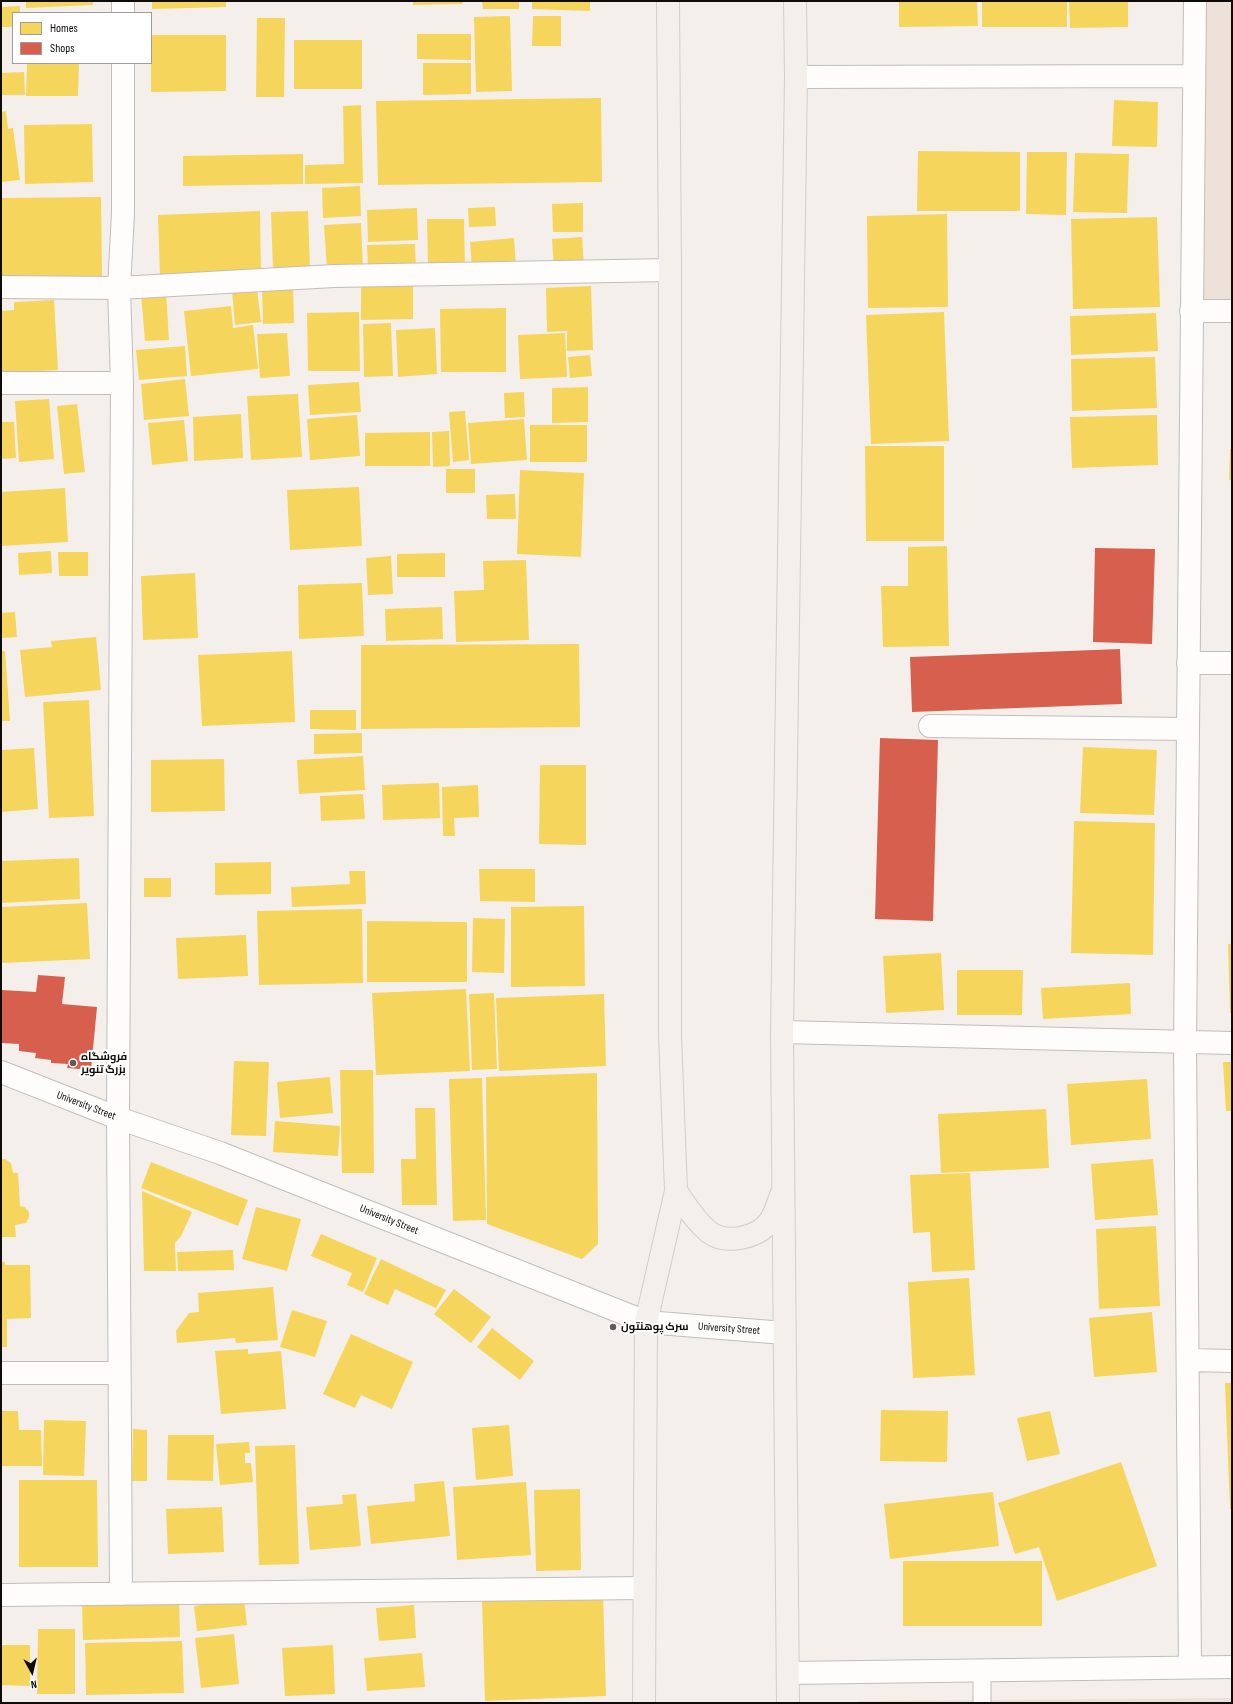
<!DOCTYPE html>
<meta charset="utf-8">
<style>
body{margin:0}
#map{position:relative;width:1233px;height:1704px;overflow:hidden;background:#f5efeb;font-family:"Sofia Sans Condensed",sans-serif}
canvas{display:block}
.frame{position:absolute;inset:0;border:2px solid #0f0b09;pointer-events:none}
.legend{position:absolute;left:12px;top:12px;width:140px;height:52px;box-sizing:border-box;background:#fff;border:1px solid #9f9d9d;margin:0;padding:5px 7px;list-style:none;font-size:12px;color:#0f0b09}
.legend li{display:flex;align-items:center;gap:8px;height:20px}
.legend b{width:20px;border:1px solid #9f9d9d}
.north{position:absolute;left:12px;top:1652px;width:40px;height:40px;-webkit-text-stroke:3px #fff;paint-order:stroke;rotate:172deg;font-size:11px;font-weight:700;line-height:16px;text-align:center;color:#0f0b09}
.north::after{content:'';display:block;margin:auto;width:14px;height:18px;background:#0f0b09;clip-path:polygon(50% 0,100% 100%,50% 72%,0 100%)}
</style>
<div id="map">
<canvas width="1233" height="1704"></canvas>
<div class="frame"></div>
<ul class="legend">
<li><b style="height:11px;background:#f6d55c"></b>Homes</li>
<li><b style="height:11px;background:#d6604d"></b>Shops</li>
</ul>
<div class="north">N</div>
</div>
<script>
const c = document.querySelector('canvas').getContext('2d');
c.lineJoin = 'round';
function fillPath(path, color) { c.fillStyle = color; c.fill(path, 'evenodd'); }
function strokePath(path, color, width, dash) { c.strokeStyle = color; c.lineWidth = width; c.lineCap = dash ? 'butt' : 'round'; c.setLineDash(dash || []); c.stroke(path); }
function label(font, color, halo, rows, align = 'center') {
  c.font = font + ' "Sofia Sans Condensed",Cairo,sans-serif'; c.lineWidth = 4; c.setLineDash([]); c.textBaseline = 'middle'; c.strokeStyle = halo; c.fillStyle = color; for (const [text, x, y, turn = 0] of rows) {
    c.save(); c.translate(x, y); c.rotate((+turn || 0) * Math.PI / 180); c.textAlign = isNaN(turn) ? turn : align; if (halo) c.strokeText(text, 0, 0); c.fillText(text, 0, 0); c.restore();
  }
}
fillPath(new Path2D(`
 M1204,1H1232V299H1204Z
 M1232,1698V1703H858V1701Z
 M601,1702V1703H1Z`), '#eee1d9');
fillPath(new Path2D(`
 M26,1H93V5L26,8Z
 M152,1H226V7L152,9Z
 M413,1H462V4L413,5Z
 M482,1H519V9H483Z
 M532,1H590V11L532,9Z
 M899,1H977L978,26L899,27Z
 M982,1H1067V27H982Z
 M1069,1H1128V27L1070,28Z
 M20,6V13H13V27H1V7Z
 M510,16L512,91L476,92L474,17Z
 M533,16H561V46H532Z
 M257,18H285L284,97H256Z
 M417,34H471V60L417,59Z
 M151,35H226V91L151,92Z
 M294,40H362V89H294Z
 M27,63H79L78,96H26Z
 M423,63H471V94L423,95Z
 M24,72L25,95H1V73Z
 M601,98L602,182L378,185L376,101Z
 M1114,100L1158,102L1157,147L1112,146Z
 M361,105L363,183L305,184V165L344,164L343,106Z
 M6,111L8,129L13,128L20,180L1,182V112Z
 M92,124L93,182L25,184L24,125Z
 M918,151L1020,152V211H917Z
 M1027,152H1067L1066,215L1026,214Z
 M1075,153L1129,154L1127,213L1073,212Z
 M303,154V184L183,186V156Z
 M360,186L361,216L323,218L322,188Z
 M101,197L102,276L1,277V198Z
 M583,203V232H553L552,204Z
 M495,207L496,226L469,227L468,208Z
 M417,208L418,240L368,242L367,210Z
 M260,211L261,274L160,277L158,215Z
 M308,211L310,269L273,270L271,212Z
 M947,214L948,307L868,308L867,216Z
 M1157,217L1160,307L1073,309L1071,219Z
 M427,219H464L465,268L428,269Z
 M361,223L363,268L327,269L324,225Z
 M582,237L584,267L554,269L552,239Z
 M514,238L516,266L472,270L470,242Z
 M415,244L416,269L368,270L367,245Z
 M413,284V319L361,320V285Z
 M293,286L294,323L263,324L262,288Z
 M591,286L593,350L567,351V331L547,332L546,288Z
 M257,289L261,322L235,325L232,291Z
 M166,291L169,340L145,341L141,293Z
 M54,300L58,370L1,373V311L14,310V302Z
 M231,306L233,328L253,325L258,369L191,376L184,311Z
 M506,308V372H441L440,309Z
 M359,312L360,371H308L307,313Z
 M944,312L949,441L871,444L866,315Z
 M1156,313L1158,351L1071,355L1070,316Z
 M391,323L393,376L364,377L363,324Z
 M435,328L437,374L398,377L396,330Z
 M287,333L290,376L260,378L257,334Z
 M565,333L567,377L520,379L518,335Z
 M185,346L187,376L139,380L136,350Z
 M590,355L592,376L570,378L568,357Z
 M1155,357L1157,408L1072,411L1071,359Z
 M185,379L189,416L144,420L141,384Z
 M359,382L361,412L310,415L308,385Z
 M588,387V422L552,423V388Z
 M524,392L525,417L505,418L504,393Z
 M298,394L302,457L251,460L247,396Z
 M49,399L54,459L19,462L15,401Z
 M77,404L85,472L64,474L57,406Z
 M465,411L469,460L453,462L449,412Z
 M241,414L243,458L194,461L193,417Z
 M357,415L360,456L310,460L307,419Z
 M1157,415L1158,465L1072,468L1070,417Z
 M524,419L527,460L471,464L468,423Z
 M184,420L188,461L152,465L148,423Z
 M1,422H14L16,458L1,459Z
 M530,425H587V462H530Z
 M449,431L450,466L433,467L432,432Z
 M430,432V466H365V433Z
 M865,446H944V541H866Z
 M1230,449H1232V480H1229Z
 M446,469H475V493H446Z
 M520,470L584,473L581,557L517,554Z
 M359,487L362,546L290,550L287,490Z
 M65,488L68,542L1,546V492Z
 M515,494L516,519H487L486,495Z
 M947,546L949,646L883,647L881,586H908V547Z
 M51,551L52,573L19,575L18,553Z
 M58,552H88V576H59Z
 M445,553V577H397V554Z
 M391,556L393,594L368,595L366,558Z
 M526,560L529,640L456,642L454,591L484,590L483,561Z
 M195,573L198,638L143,640L141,576Z
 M362,583L364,636L299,639L298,585Z
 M442,607L443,639L386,641L385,609Z
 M15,612L17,637L1,638V613Z
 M96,637L101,690L25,697L20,650L52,647L51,641Z
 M579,644L580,727L361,729V645Z
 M1,651H5L10,721H1Z
 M292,651L295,722L202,726L198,655Z
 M89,700L94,816L49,818L43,702Z
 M310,710H356V730L310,729Z
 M362,733V753L314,754V734Z
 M1083,747L1157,750L1154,815L1080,813Z
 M34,748L38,809L1,812V750Z
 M363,756L365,790L299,794L297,760Z
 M224,759L225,811L151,812V760Z
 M540,765H586V845L539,844Z
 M439,783L440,818L383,820L382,785Z
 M478,785L479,817L454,818L455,836H443L442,787Z
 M363,794L365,819L321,821L320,796Z
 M1074,821L1155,823L1153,955L1071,953Z
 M79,858L80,899L1,903V861Z
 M271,862V894L215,895V863Z
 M479,869H535V902L480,901Z
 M349,871H365L366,904L292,907L291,887L350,884Z
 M144,878H171V897H144Z
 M87,903L90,959L1,963V907Z
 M584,906L585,986L511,987V907Z
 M362,909L363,983L259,985L257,911Z
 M473,918L505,919L504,973L472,972Z
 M367,921L467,922V982H367Z
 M246,935L248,976L178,979L176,938Z
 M1228,944H1232V1013H1230Z
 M941,953L944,1010L886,1013L883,956Z
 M957,970H1023L1022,1015H957Z
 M1130,983L1131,1014L1043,1019L1041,988Z
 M466,989L470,1071L376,1075L372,993Z
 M494,993L497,1069L472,1070L469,994Z
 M604,994L606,1066L499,1071L496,998Z
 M234,1061L269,1062L266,1136L231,1135Z
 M1223,1062H1232V1111H1226Z
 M340,1070H373L374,1173H342Z
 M597,1073L598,1244L582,1259L487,1224L486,1077Z
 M330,1077L333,1113L280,1118L277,1082Z
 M482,1078L486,1220L453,1221L449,1079Z
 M1147,1079L1151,1139L1071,1145L1067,1084Z
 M415,1108H435L437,1205H402L401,1159H416Z
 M1046,1109L1049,1168L941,1173L938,1114Z
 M275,1121L340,1126L338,1156L273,1152Z
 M1,1159H5L11,1163L13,1173H18L20,1206L25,1207L29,1212V1217L26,1223L15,1225L16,1237H1Z
 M1153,1159L1158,1215L1095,1220L1091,1164Z
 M151,1162L248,1200L238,1226L141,1188Z
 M970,1173L975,1270L932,1272L930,1232L913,1233L910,1175Z
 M142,1191L192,1212L181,1236L175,1243L176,1271H144Z
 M256,1207L301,1219L287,1271L242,1259Z
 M1156,1226L1160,1306L1099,1309L1096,1229Z
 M321,1234L377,1258L363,1292L347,1285L352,1273L311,1256Z
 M233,1250L234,1270L178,1271L177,1252Z
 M381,1259L446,1290L436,1308L395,1289L388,1305L364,1294Z
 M1,1262H5V1265H30L31,1318L7,1319V1347H1Z
 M969,1278L975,1375L913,1378L908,1282Z
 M273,1287L278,1340L236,1343L235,1338L177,1343L176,1331L189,1313L199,1312L198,1293Z
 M454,1289L491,1317L471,1343L434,1314Z
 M292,1310L327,1321L315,1357L280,1347Z
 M1152,1312L1157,1372L1094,1377L1089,1318Z
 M492,1328L534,1361L520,1380L477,1347Z
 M351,1334L413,1362L392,1409L361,1395L355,1408L323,1394Z
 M248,1349V1354L281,1351L286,1409L221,1414L215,1351Z
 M1225,1383H1232V1509H1230Z
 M881,1410L948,1411L947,1462L880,1461Z
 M1,1411H18L19,1430H41L42,1466H1Z
 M1050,1411L1060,1454L1027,1461L1017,1418Z
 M44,1420L86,1421L84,1476L43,1475Z
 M509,1425L513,1476L476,1480L472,1428Z
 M133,1429L147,1430V1481H132Z
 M168,1435H214L213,1481L167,1480Z
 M249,1442L250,1453H245V1463H251L253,1482L220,1485L216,1444Z
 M295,1445L299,1564L259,1565L255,1446Z
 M1121,1462L1157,1566L1057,1601L1039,1547L1015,1554L998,1503Z
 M19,1480H97L98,1567H19Z
 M444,1481L450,1536L371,1544L367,1506L415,1501L414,1484Z
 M526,1482L531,1555L457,1560L453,1487Z
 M580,1489L581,1570L536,1571L534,1490Z
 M993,1492L999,1546L890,1559L884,1504Z
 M356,1494L361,1546L310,1550L306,1507L343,1504L342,1495Z
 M222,1507L224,1552L168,1554L166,1509Z
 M903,1561H1042V1626H903Z
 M603,1595L606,1696L485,1701L482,1599Z
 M244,1600L247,1625L197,1631L194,1606Z
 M179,1601L180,1637L83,1640L82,1604Z
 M414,1605L416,1638L379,1641L376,1608Z
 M38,1629H75V1694H37Z
 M234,1634L239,1684L201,1688L195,1638Z
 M182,1641L184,1693L86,1695L85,1643Z
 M1,1645H30V1686L1,1685Z
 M333,1645L335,1694L285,1696L282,1648Z
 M422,1653L425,1687L367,1691L364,1658Z`), '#f6d55c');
fillPath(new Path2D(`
 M1095,548L1155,549L1152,644L1093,642Z
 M1120,649L1122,704L912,712L910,657Z
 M880,738L938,740L933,921L875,919Z
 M38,975L65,977L62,1004L97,1007L91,1070L67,1068L68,1064L51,1063V1060L35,1058L36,1053L19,1051V1044L1,1043L2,990L36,992Z`), '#d6604d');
const service = new Path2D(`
 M982,1671V1703`);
const minor = new Path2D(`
 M123,1V13
 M796,77L1193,76
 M1,287L119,288L334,276L670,270
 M1191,311H1232
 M1,383H122
 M1188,663H1232
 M930,726L1187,729
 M782,1032L1232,1043
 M1188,1360L1232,1361
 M1,1373H119
 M121,1594L118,1118L122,383L119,288L123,213V63
 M1,1595L643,1588
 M1190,1667L1185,1043L1195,1
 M788,1673L1232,1667`);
const tertiary = new Path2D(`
 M1,1072L118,1118L220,1153L646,1322L784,1333`);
const primary = new Path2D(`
 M676,1191C686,1205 695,1221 709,1232C726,1245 758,1238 770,1221C775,1214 778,1203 781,1195
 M644,1703L646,1322L676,1191L670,1035V270L668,1
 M788,1703L782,1032L796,77L795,1`);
strokePath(service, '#c2bdba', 19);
strokePath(minor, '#c2bdba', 24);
strokePath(tertiary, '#c2bdba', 24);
strokePath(primary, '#d0cdcb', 24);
strokePath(service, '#fefdfc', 17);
strokePath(minor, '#fefdfc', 22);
strokePath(tertiary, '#fefdfc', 22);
strokePath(primary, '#f4efeb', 22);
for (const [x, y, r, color] of [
 [73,1063,4,"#605b58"],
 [613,1327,4,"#605b58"]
]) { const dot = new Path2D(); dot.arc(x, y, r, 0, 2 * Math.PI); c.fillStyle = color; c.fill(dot); strokePath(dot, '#fff', 1.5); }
label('bold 11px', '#0f0b09', '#fff', [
 ["فروشگاه",81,1057],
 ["بزرگ تنویر",81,1070],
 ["سرک پوهنتون",621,1327]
], 'left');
label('11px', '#0f0b09', '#fff', [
 ["University Street",86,1106,21],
 ["University Street",389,1220,22],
 ["University Street",729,1329,4]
]);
</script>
